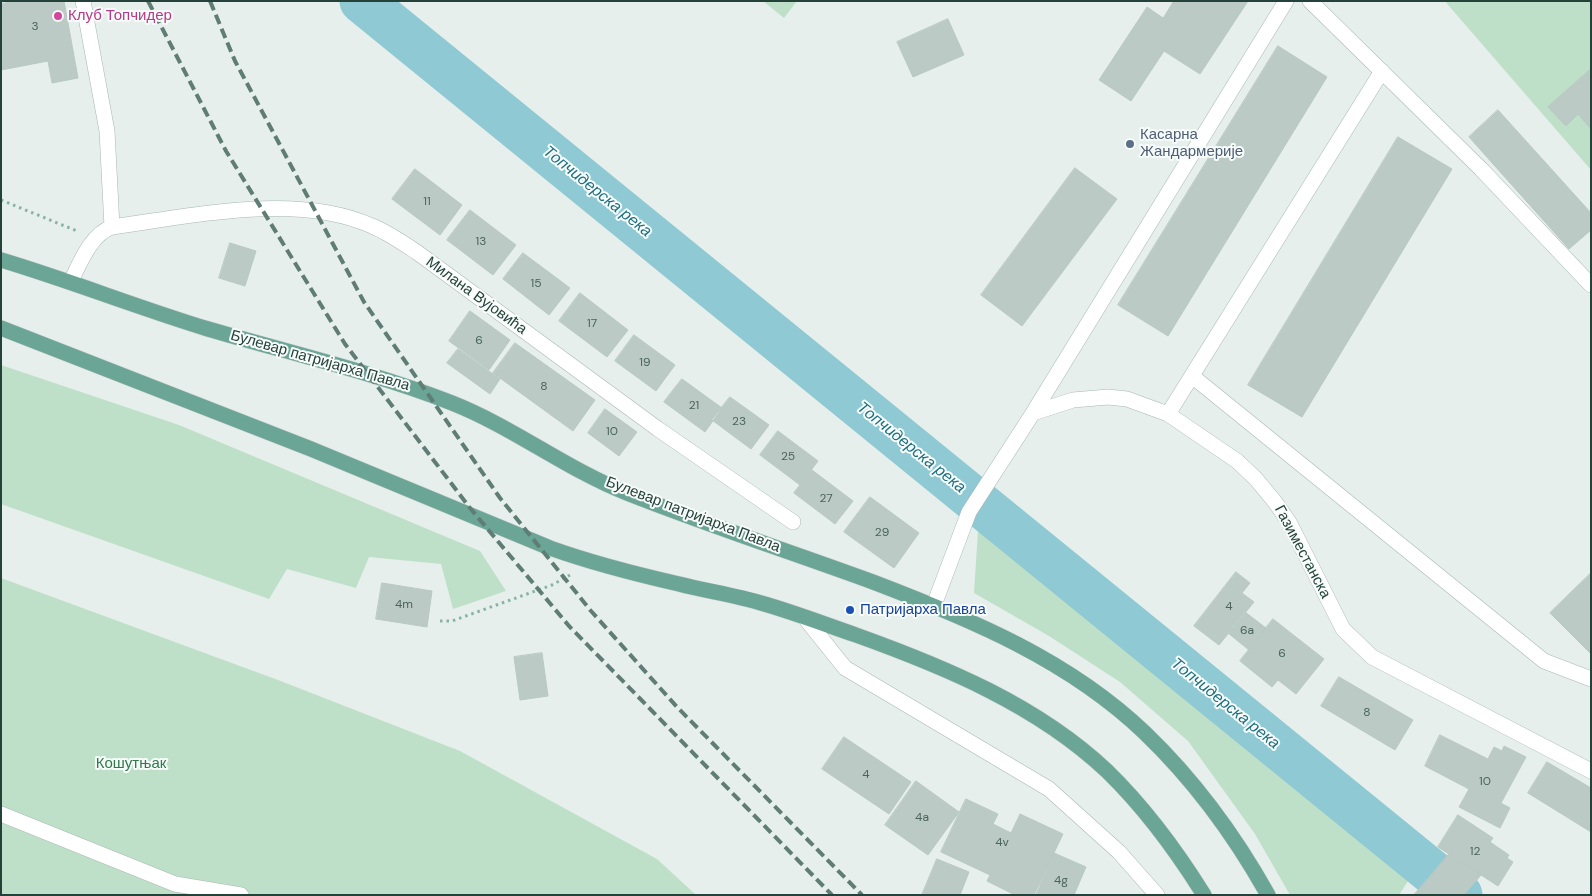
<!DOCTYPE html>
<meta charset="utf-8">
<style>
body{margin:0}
#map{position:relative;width:1592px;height:896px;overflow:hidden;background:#e6efeb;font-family:"DM Sans",sans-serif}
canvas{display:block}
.frame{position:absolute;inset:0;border:2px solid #24423a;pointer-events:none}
</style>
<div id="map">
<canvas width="1592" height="896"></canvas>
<div class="frame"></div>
</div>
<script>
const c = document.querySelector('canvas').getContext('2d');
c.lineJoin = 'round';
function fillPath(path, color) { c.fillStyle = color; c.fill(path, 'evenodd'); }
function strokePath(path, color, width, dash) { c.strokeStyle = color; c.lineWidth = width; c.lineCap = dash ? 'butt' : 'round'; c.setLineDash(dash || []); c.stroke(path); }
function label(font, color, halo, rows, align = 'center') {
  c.font = font + ' "DM Sans",sans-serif'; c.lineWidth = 4; c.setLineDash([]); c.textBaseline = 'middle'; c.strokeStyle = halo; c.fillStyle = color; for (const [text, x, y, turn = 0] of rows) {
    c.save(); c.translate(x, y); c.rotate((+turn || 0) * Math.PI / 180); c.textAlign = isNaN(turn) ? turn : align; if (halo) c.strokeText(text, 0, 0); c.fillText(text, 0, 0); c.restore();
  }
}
fillPath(new Path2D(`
 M763,1H797L784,18Z
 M1445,1H1591V170L1449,6Z
 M1,365L179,425L480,551L506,591L453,609L441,564L369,557L356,588L287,569L269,599L1,504Z
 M979,515L1414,872L1399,895H1290L1255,834L1188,741L1120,682L1049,636L974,593Z
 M1,578L278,680L460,751L657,859L696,895H1Z`), '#bfe0c8');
strokePath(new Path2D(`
 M362,1L1460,895`), '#8ec9d4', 45);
const building = new Path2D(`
 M16,1H64L78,78L52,83L48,61L1,70V4Z
 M1174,1H1248L1200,74L1164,51L1131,101L1099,80L1147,7L1163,18Z
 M948,19L964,55L913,77L897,42Z
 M1278,46L1327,77L1168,336L1118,305Z
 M1591,69V129L1578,114L1566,126L1548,107Z
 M1498,110L1591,213V230L1569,249L1469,137Z
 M1398,137L1452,169L1302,417L1248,385Z
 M1075,168L1117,199L1022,326L981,295Z
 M415,169L462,205L440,235L392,199Z
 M470,210L516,245L493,275L447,240Z
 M230,243L256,251L245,286L219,278Z
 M523,253L570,288L549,315L503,279Z
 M580,293L628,330L607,357L559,321Z
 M470,311L510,340L489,370L449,341Z
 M634,335L675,365L656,391L615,361Z
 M515,343L595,400L573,431L493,373Z
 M458,349L500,379L490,394L447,363Z
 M682,379L722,408L705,432L664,402Z
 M730,397L769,425L751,449L712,420Z
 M605,409L637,432L619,456L588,433Z
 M778,431L818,461L800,485L760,455Z
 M812,470L853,501L835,524L794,493Z
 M870,497L919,533L894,568L844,532Z
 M1236,572L1250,583L1242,593L1254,602L1219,645L1194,626Z
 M1591,573V654L1550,613Z
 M382,583L432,591L427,627L376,619Z
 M1245,612L1266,628L1249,650L1228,633Z
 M1273,619L1324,659L1296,694L1278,680L1272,687L1240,661Z
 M542,653L548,696L520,700L514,657Z
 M1339,677L1413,720L1395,750L1321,706Z
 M1440,735L1488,759L1494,747L1502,751L1504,746L1526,757L1501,803L1510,808L1500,828L1459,807L1469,789L1425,766Z
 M844,737L911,782L889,814L822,769Z
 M1547,762L1591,788V832L1528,793Z
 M916,781L959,812L928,855L885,825Z
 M966,799L998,814L993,824L1011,833L1020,814L1063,834L1034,895H1015L987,881L990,875L941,852Z
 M1458,815L1493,838L1490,842L1509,855L1507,858L1513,862L1498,886L1438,847Z
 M1054,853L1086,867L1074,895H1036Z
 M1449,854L1481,875L1464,895H1414Z
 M937,859L969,872L960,895H922Z`);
fillPath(building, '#bbcac4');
strokePath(building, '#b8c9c2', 1);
const minor = new Path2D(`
 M83,1L107,131L112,227
 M1310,1L1481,169L1591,285
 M71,281C80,263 91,234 112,227C192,216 296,192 372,226C389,233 403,243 418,253L658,429L793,522
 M1192,376L1544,661L1591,679
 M1033,413L1286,1
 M1168,414L1382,71
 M934,605L969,512L1033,413L1073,400L1108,397L1127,399L1168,414L1237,461L1256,479L1275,502L1289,522L1343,629L1372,657L1591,771
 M805,618L845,668L1049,789L1119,852L1157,895
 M1,814L175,884L241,895`);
const major = new Path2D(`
 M1,260C71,281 139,308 208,329C290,353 373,372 452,403C513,427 566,469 627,493C708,525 791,552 873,582C970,619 1069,660 1145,733C1194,780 1235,836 1268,895
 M1,328L311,449L550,548C592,563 635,574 679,584C706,591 734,595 761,603C793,612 824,624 856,635C945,667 1037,705 1107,771C1145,808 1176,850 1204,895`);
strokePath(minor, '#a8b8b2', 16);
strokePath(major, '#c2cac8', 16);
strokePath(new Path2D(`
 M1,200L77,231
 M440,621H452L552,585L570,575`), '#86b3a5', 3, [2.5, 4]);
strokePath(minor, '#fff', 15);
strokePath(major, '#6aa596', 15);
strokePath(new Path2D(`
 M148,1L226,151L345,344L470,508L569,626L832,895
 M210,1L235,61L364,302L500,498L591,611L677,707L862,895`), '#5f7d75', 4, [10, 5]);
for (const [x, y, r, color] of [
 [58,16,5,"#d1479c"],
 [1130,144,5,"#5c6f8a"],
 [850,610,5,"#1a4fb4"]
]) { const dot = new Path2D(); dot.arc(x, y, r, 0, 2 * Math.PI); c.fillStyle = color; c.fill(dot); strokePath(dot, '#f7fbf9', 2); }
label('12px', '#4a645c', null, [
 ["3",35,27],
 ["11",427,202],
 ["13",481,242],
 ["15",536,284],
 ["17",592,324],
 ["6",479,341],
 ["19",645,363],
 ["8",544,387],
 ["21",694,406],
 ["23",739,422],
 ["10",612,432],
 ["25",788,457],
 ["27",826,499],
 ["29",882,533],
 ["4m",404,605],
 ["4",1229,607],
 ["6a",1247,631],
 ["6",1282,654],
 ["8",1367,713],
 ["4",866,775],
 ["10",1485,782],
 ["4a",922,818],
 ["4v",1002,843],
 ["12",1475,852],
 ["4g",1061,881]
]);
label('15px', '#b23c85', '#f7fbf9', [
 ["Клуб Топчидер",68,16]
], 'left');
label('15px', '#4e5e75', '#f7fbf9', [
 ["Касарна",1140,135],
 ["Жандармерије",1140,152]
], 'left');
label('15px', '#24423a', '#f7fbf9', [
 ["Милана Вујовића",476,296,36],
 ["Булевар патријарха Павла",320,361,16],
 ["Булевар патријарха Павла",693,515,21],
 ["Газиместанска",1302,552,62]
]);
label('15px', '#164399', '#f7fbf9', [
 ["Патријарха Павла",860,610]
], 'left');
label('15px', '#2d7a4b', '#f7fbf9', [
 ["Кошутњак",131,764]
]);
label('italic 16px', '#1c6f80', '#f7fbf9', [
 ["Топчидерска река",597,192,39],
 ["Топчидерска река",911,448,39],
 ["Топчидерска река",1225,704,39]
]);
</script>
